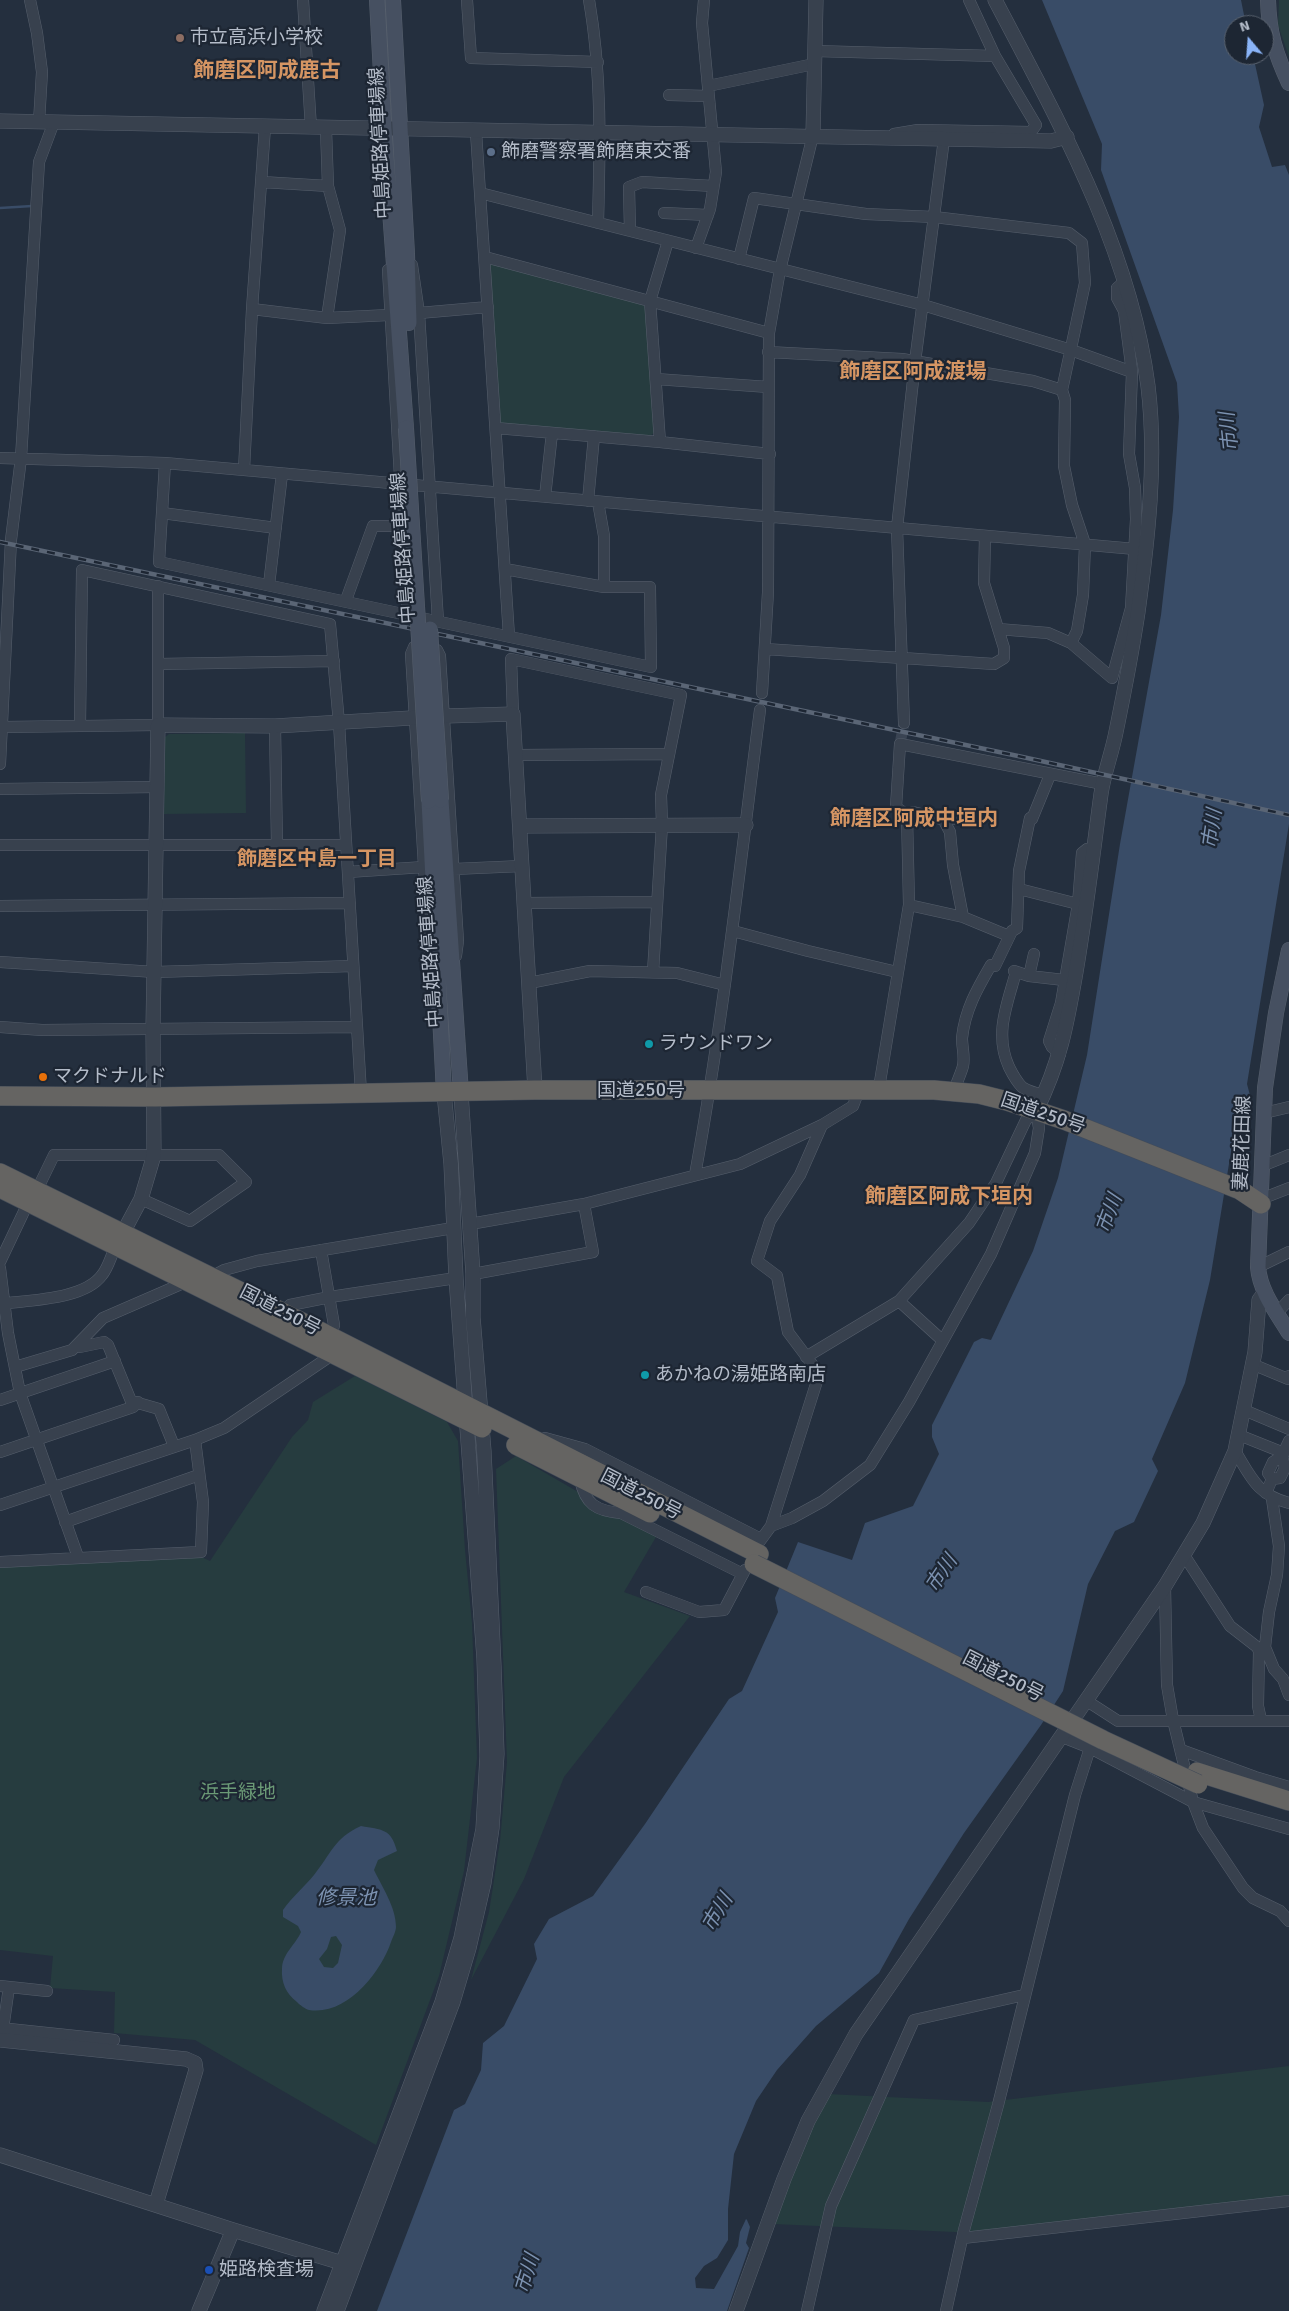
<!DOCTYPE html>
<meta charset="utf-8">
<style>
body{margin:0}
#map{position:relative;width:1289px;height:2311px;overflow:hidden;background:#242f3e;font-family:Signika,sans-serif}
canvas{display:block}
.north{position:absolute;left:1224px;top:15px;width:50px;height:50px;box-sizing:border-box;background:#1d2633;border:1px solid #59626f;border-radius:50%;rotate:342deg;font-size:14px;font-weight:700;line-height:20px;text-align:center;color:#b4bcc9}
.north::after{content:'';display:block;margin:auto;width:18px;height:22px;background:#8ab4f8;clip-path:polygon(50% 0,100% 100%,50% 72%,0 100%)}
</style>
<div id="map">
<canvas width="1289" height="2311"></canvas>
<div class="north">N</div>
</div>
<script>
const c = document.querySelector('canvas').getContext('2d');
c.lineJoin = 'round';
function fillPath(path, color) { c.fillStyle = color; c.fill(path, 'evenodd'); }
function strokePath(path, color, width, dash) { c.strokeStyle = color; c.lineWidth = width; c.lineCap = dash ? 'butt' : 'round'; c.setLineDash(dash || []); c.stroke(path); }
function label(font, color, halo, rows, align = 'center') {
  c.font = font + ' Signika,"Noto Sans JP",sans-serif'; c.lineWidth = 4.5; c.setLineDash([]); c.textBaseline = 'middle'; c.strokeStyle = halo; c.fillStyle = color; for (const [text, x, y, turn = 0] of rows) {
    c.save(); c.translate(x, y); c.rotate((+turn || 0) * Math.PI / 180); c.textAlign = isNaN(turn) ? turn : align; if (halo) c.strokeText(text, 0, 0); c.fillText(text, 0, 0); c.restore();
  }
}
fillPath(new Path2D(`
 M1279,0H1289V57L1278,25Z
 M493,264L643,304L647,310L655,432L650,436L500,424L488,266Z
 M245,733L246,813L164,814L165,737L169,734Z
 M355,1376L447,1422L458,1441L465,1550L472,1623L477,1758L464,1871L439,1976L376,2145L195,2040L114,2033L115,1992L50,1988L53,1956L0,1950V1565L197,1555L210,1561L292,1437L308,1420L313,1402Z
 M516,1456L656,1537L624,1592L690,1616L564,1777L524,1879L471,1980L489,1912L500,1841L507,1762L496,1469Z
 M1289,2066V2197L977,2233L773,2224L804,2144L828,2094L988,2102Z`), '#263c3f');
fillPath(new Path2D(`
 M1042,0H1241L1246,25H1234V55H1253L1264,105L1259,127L1272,167L1285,165L1289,175V824L1247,1084L1251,1099L1242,1110L1236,1121L1210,1280L1185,1383L1152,1459L1158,1471L1134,1522L1115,1531L1088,1584L1063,1691L1041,1725L964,1833L909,1919L879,1973L816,2026L777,2070L756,2101L734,2154L728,2209V2240L717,2258L704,2266L695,2278L696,2288L714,2289L738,2246L740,2232L746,2219L747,2220L750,2227L746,2243L749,2248L727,2311H377L454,2110L465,2104L481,2070L483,2043L504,2026L537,1959L534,1944L549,1919L593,1896L645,1824L729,1699L742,1691L778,1612L775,1598L798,1542L852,1560L865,1523L913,1506L939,1454L932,1437V1425L974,1342L982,1338L991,1340L1033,1251L1058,1178L1087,1055L1120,844L1161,615L1173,510L1179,417L1177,383L1101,170L1102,144Z
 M361,1826C382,1830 391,1828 397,1851L378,1860L374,1870C382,1887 396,1907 396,1927C396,1931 393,1937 391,1942C381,1972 347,2016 309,2010C305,2009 300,2005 297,2002C286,1994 281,1982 282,1969C282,1954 296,1944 301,1932L298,1926L283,1917V1910C292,1897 304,1887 314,1875C331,1854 334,1838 361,1826ZM336,1936L342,1945L338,1963L333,1968L324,1967L319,1959L327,1949L331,1937Z`), '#394c67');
strokePath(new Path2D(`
 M0,208L32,206`), '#394c67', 2.5);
strokePath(new Path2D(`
 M900,744L904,723`), '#3a4453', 11, [11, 5.5]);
const minor = new Path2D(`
 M30,0L37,33L42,72L39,122
 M303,0L311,128
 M467,0L471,58L598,62
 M589,0C602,74 600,148 598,223
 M815,51L995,56
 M708,86L814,64
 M669,95L709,96
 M326,129L328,186L340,230L327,318
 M476,132L509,636
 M894,134L918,130L1031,132L1036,125L995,56L969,0
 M262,182L328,186
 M480,193L923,305L1071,350L1132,372
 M664,213L708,215
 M630,231L629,187L642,182L713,186
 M696,248L710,209L716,172L702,23L704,0
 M485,257L769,333
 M739,259L754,198L866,214L934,217L1069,233L1082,243L1085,283L1062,390L1065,400L1064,466L1072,505L1085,544L1083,595L1077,631L1071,643
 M412,265L419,313L438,621
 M388,270L408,615
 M1124,282L1117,288V298L1124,311L1132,372L1129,454L1135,488L1136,519L1131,608L1138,613
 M252,309L327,318L389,315
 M419,313L488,307
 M768,352L902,359L1033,381L1062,390
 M656,379L768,387
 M496,428L660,442L770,454
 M660,442L650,301L668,241
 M0,458L165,463L1135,549
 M165,463L159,562L651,667L650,587H604L505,569
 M244,470L252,309L265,127
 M545,497L552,433
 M588,501L594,436
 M598,502L604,536V587
 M162,513L276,528
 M269,585L282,474
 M346,600L373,526H402
 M998,629L1048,633L1071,643L1112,678L1131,608
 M765,649L994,664L1004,658V648L984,583L985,536
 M158,664L334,661
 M762,693L768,592L769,333L780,270L813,135
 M513,714L511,659L681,695L661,795L662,825L653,972
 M904,723L897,528L915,362L944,139
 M80,726L82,570L330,624L339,723L361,1093
 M275,726L277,845
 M0,729L3,727L158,725V586
 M515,755L668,754
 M0,764L11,540L21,458L39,162L54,122
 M0,789L157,787
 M907,815L913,812L941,819L974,818
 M943,819L950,832L953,865L963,917
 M0,845H346
 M454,869L522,866
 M348,872L424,867
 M1019,889L1078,904L1082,853L1087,849L1093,850
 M524,903L656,902
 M909,905L963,917L1009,936
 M0,906L350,903
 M733,931L808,951L897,972
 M432,961L429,948L411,654L414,647L437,650L440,656L458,941L456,956
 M0,962L155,972L353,966
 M1014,971L1029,976L1064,980
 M1016,972C1007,1005 994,1034 1009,1067C1012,1073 1017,1082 1022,1087C1027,1091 1037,1093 1044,1096
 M1029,976L1034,954
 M529,983L590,971L677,973L725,985
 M0,1027L42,1030L357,1027
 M1060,1054L1052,1047L1049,1041L1061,1003L1078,904
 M879,1088L909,905L907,815L896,807L900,744L1103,784
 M954,1092C956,1083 961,1074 963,1066C965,1057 962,1047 962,1038C965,1010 977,989 991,965L995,966L1012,931L1017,928L1019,871L1030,818L1032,819L1050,775
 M1264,1113L1289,1107
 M1262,1166L1289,1155
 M695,1175C723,1021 740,865 760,710
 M37,1190L54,1155H219L246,1182L190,1221L141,1199
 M1261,1199L1289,1188
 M470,1224L584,1204L740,1164L822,1125
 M321,1250L334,1325L331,1337
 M0,1262L28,1203
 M1258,1267L1289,1252
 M0,1268L8,1333L20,1393L78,1557
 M473,1274L593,1252L584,1204
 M211,1277L224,1270L257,1261L453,1228
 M899,1301L942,1340
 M0,1304C28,1300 84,1300 102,1275C108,1268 111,1256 115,1248
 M282,1312L290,1305L330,1297L456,1278
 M1277,1313L1289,1300
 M77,1345L80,1347L104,1342L108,1345L131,1401L159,1409L174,1446
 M1252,1364L1288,1379L1289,1376
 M15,1367L72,1350L103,1318L179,1285L183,1279
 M0,1400L115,1361
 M1244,1410L1289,1429
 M1239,1435L1284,1453
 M545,1438L585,1449L761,1539
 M1235,1451C1251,1477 1257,1495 1289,1503
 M0,1452L133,1407L138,1402
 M580,1479C585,1504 596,1511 621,1513L743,1574
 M1272,1479L1280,1478L1285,1468L1282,1456
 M1266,1493L1272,1479L1268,1473L1273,1462L1282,1456L1289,1441
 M1272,1499L1279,1546L1277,1575L1269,1612L1265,1647L1274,1669L1283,1679L1289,1695
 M0,1505L195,1440L224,1428L332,1355
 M65,1522L199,1475
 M771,1526L792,1518L823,1501L870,1465L909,1402L991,1254L1035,1153L1039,1128L1036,1111L1026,1120L996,1183L969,1223L899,1301L806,1357
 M760,1541L771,1526L817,1381L815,1368L788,1332L777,1276L757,1261L770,1221L800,1175L822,1125L853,1106L859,1090
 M1184,1555L1230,1626L1257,1647L1259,1651L1258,1706L1261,1720
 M0,1562L201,1552L203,1502L195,1440
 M1165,1586L1167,1685L1173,1720L1193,1802L1203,1828L1243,1888L1253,1898L1280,1911L1289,1921
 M646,1592L699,1612L724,1610L745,1570
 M1087,1701L1118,1721H1289
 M1062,1737L1090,1748L1193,1802L1289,1829
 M1181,1750L1255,1777L1289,1787
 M0,1986L47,1991
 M0,2028L114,2040
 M3,2029L9,1987
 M963,2238L1289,2201
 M807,2311L831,2206L914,2020L1024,1995
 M946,2311L964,2230L998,2105L1075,1795L1090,1748`);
const tertiary = new Path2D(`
 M995,0C1059,122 1130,247 1148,386C1157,460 1148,539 1138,612C1132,652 1124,693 1116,732C1112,753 1104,773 1101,794C1093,854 1086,913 1076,972C1067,1024 1060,1063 1036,1111
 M0,121L944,139L1051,141L1067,137
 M813,135L816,0
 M520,826L746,825
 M118,1242L141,1199L154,1155L153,1029L158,725L275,726L445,716L513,714L535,1090
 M0,2040L186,2059L195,2063L196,2070L156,2204
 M0,2155L233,2230L352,2266
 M199,2311L233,2230
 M324,2311L442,2002L461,1938L483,1829L487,1756L484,1659L456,1278L451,1164L444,1093
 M337,2311L453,2002L469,1948L484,1883L492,1828L497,1754L494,1666L484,1451L473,1317V1274L461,1093
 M736,2311L784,2179L808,2121L856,2034L1165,1586L1203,1523L1235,1451L1255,1352L1259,1300L1265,1292`);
const secondary = new Path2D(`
 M377,0L384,129L406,428
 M393,0L407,254L409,323
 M1268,0C1269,33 1275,53 1289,83
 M441,800L461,1093
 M429,801L444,1093
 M1289,950L1276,1013L1265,1088L1258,1267C1260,1292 1277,1313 1289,1333`);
const trunk = new Path2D(`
 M0,1096L155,1097L535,1090H934L979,1094L1007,1101L1064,1120L1240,1190L1261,1204
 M0,1173L282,1312L759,1554
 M0,1188L482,1428
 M516,1445L650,1513
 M1197,1772L1289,1801`);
strokePath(minor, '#565f6c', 12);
strokePath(tertiary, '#565f6c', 15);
strokePath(secondary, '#565f6c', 16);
strokePath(trunk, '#434c59', 20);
strokePath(minor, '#38414e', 11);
strokePath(tertiary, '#38414e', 14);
strokePath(secondary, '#465061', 15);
strokePath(trunk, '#656462', 19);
const rail = new Path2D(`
 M0,542L1018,756L1289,815`);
strokePath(rail, '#5a6575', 4.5);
strokePath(rail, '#1d2633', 2.5, [8]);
const secondaryBridge = new Path2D(`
 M406,428L429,801
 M430,629L441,800`);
const trunkBridge = new Path2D(`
 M754,1564L1103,1740L1198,1784`);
strokePath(secondaryBridge, '#565f6c', 16, []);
strokePath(trunkBridge, '#434c59', 20, []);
strokePath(secondaryBridge, '#465061', 15);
strokePath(trunkBridge, '#656462', 19);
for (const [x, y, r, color] of [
 [180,38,5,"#8d6e63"],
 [491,152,5,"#5c6f8a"],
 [649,1044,5,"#0f9aa8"],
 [43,1077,5,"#e8710a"],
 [645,1375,5,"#0f9aa8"],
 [209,2270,5,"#1a4fb4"]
]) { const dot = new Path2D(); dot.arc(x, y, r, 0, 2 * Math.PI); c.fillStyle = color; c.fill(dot); strokePath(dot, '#1d2633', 2); }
label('19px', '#b4bcc9', '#1d2633', [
 ["市立高浜小学校",190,38],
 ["飾磨警察署飾磨東交番",501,152],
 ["ラウンドワン",659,1044],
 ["マクドナルド",53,1077],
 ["あかねの湯姫路南店",655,1375],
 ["姫路検査場",219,2270]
], 'left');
label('19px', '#b4bcc9', '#1d2633', [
 ["中島姫路停車場線",381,143,-93],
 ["中島姫路停車場線",404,548,-94],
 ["中島姫路停車場線",431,952,-94],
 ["国道250号",641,1091],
 ["国道250号",1043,1114,19],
 ["妻鹿花田線",1243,1143,-88],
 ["国道250号",280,1311,27],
 ["国道250号",641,1495,27],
 ["国道250号",1003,1677,27]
]);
label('19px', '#6b9a76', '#1d2633', [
 ["浜手緑地",238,1793]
]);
label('italic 20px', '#7c92b1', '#1d2633', [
 ["市川",1230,432,-96],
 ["市川",1213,829,-82],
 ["市川",1110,1214,-70],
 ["市川",942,1574,-56],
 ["修景池",346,1899],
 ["市川",718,1913,-59],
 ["市川",528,2274,-73]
]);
label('bold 20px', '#d59563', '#1d2633', [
 ["飾磨区中島一丁目",317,860]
]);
label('bold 21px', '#d59563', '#1d2633', [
 ["飾磨区阿成鹿古",267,71],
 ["飾磨区阿成渡場",913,372],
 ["飾磨区阿成中垣内",914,819],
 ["飾磨区阿成下垣内",949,1197]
]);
</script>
